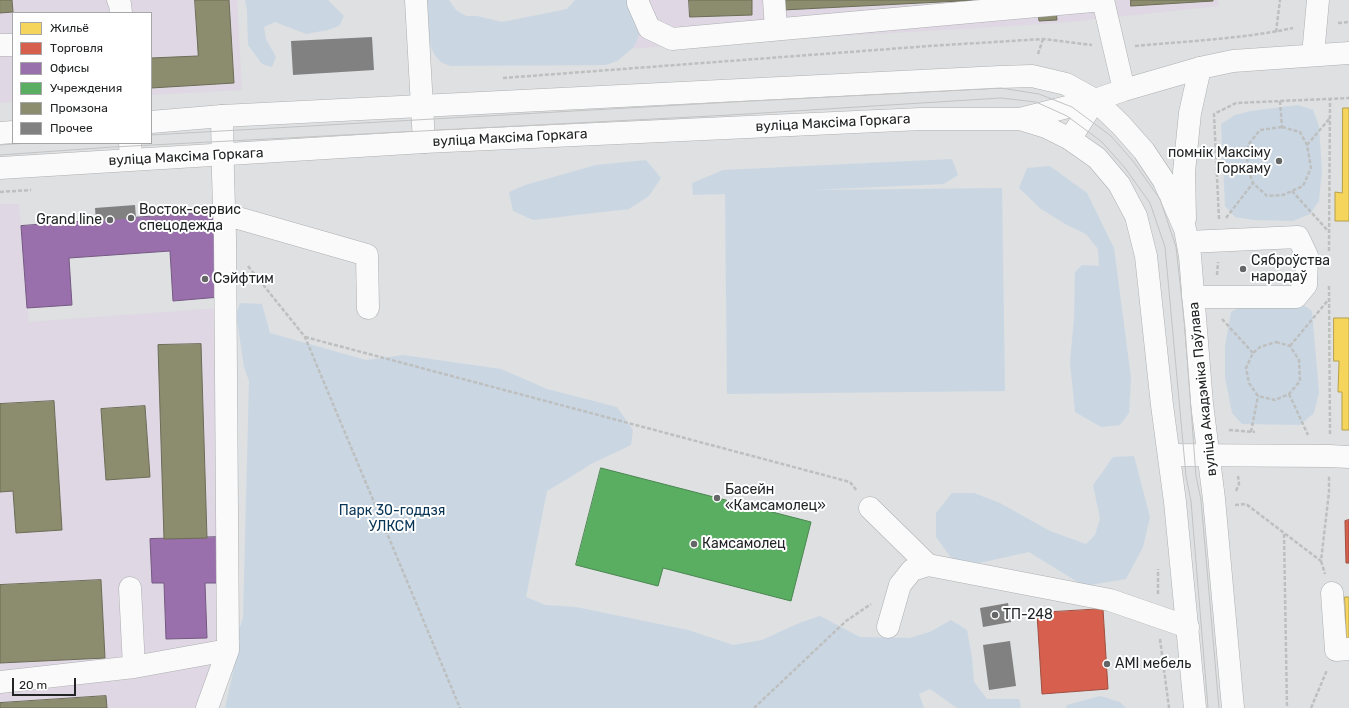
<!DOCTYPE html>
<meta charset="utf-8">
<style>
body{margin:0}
#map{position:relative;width:1349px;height:708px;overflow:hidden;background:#dee0e2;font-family:Rubik,sans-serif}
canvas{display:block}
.legend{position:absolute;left:12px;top:12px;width:140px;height:132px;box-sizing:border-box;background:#fff;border:1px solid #a7a7a8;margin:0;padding:5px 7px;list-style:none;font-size:12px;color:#222425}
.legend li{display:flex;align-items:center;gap:8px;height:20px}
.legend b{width:20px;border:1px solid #a7a7a8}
.scale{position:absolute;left:12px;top:678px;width:64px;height:18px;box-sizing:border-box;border:2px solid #222425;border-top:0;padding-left:5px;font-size:12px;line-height:14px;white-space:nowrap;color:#222425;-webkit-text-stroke:3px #fff;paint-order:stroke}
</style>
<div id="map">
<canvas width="1349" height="708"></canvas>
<ul class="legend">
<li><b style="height:11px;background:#f6d55c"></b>Жильё</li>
<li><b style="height:11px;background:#d6604d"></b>Торговля</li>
<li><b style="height:11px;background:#9970ab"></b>Офисы</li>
<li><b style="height:11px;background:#5aae61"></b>Учреждения</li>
<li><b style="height:11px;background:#8c8c6e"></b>Промзона</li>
<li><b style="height:11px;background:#818182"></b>Прочее</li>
</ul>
<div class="scale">20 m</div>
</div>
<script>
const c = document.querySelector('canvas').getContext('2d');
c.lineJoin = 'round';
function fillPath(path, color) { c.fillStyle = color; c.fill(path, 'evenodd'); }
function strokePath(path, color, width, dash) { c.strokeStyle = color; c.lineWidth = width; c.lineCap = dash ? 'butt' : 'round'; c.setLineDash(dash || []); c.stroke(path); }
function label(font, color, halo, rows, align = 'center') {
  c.font = font + ' Rubik,sans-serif'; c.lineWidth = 4; c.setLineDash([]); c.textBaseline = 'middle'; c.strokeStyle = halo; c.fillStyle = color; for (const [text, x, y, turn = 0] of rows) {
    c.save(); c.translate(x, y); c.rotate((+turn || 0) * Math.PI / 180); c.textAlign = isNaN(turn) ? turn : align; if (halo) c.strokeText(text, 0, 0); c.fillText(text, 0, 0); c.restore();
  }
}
fillPath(new Path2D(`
 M0,0H237L242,90L151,95V13H13V102L0,103Z
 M603,0H1218L1219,6L1060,23L605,50Z
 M0,204H19L29,322L219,308L231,649L215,708H0Z`), '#dfd7e3');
fillPath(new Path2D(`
 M245,0H329V1L344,16L339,26L328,30L306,34L275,22L264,27L266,39L276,57L272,67L262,64L248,45L247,10Z
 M421,0H449L456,10L466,16H477L502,22L567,9L575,0H635L643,26L634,47L617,61L606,65L450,66C446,64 441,63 439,60C427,48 423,17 421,0Z
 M1298,105L1313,110L1319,126L1322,171L1319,201L1310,214L1293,221L1254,220L1235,217L1225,206L1221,124L1235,115L1251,111Z
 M952,159L958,175L944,184L812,190L1002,188L1005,391L727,394L725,194L693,195L692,183L723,170Z
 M646,160L661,178L649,196L629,209L533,220L513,211L509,192L525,185L596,165Z
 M1050,166L1087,193L1114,248L1131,378L1129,413L1120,425L1101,427L1075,412L1070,363L1074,317L1075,272L1082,265L1099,266L1098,249L1086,234L1067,225L1041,209L1019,188L1027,168Z
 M240,303L262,304L270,333L366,360L403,355L501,369L547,389L617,407L633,430L631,445L591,464L574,475L547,491L526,597L545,605L576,607L688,630L733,645L762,640L799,623L820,616L860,637L909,638L930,632L951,620L967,630L972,657L974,682L987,699H1019L1021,708H957L930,689L919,694L924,708H225L240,641L238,634L243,618L249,381L244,367L236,314Z
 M1246,303L1282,304L1305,306L1312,311L1319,393L1314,413L1300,425L1242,424L1232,413L1225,377V346L1231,312Z
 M1134,456L1150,517L1143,547L1126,579L1084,586L1029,552L979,563L952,559L936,537V513L952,493H974L1000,503L1050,531L1086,544L1095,535L1100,519L1093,485L1113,457Z
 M1100,696L1120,702L1126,708H1066L1067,705Z`), '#cad7e3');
const homes = new Path2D(`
 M1343,108H1349V221H1335V192L1342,193Z
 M1334,318H1349V430H1342V392H1338L1339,361H1334Z
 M1345,597H1349V644H1347Z`);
fillPath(homes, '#f6d55c');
strokePath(homes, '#b6a04c', 1);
const shops = new Path2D(`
 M1349,520V563H1346L1345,521Z
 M1103,609L1108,689L1042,694L1037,613Z`);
fillPath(shops, '#d6604d');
strokePath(shops, '#a04e41', 1);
const offices = new Path2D(`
 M214,212L220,297L173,301L170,251L69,258L72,305L27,308L21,226Z
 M221,537L223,583H205L207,638L166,639L164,583H152L150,539Z`);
fillPath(offices, '#9970ab');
strokePath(offices, '#755983', 1);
const public = new Path2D(`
 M601,468L811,522L791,601L663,568L658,586L576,565Z`);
fillPath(public, '#5aae61');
strokePath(public, '#49854f', 1);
const industry = new Path2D(`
 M0,0H12L13,12L0,13Z
 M195,0H229L234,83L151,88V58L198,56Z
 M689,0H752V15L690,17Z
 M782,0H980L783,10Z
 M1131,0H1213V1L1131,6Z
 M1056,9L1057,20L1039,21L1038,11Z
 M201,344L207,538L164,539L158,345Z
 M54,401L62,530L16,533L13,491L0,492V404Z
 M145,406L150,477L106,480L101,409Z
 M101,580L105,658L0,663V585Z
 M106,696L107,708H0V703Z`);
fillPath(industry, '#8c8c6e');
strokePath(industry, '#6c6d58', 1);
fillPath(new Path2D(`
 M372,37L374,70L293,75L291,41Z
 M135,205L136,218L96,221L95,208Z
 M1008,603L1011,622L983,627L980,608Z
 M1010,641L1016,686L989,690L983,645Z`), '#818182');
const minor = new Path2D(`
 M118,0L120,4L121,13
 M416,0L424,142
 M638,0V3L649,28L672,39L1103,0
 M774,0L776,29
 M1103,0L1124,90
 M0,45H13
 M1313,55L1318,0
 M1070,139L1095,100L1124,90L1200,68L1233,61L1349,53
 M130,143L131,159
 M224,214L367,255L368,308
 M1188,242L1298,237L1307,256L1306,285L1296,297H1193
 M1169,455L1329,456L1349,457
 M870,508L928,565
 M130,588L134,667
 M1332,593L1336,650L1349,649
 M888,627L900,585L912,570L928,565L1110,600L1188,627
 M0,682L134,667L228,650
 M207,708L228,650L225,237L223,175L222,116`);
const major = new Path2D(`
 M1020,119L1095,100
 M151,122L222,116L421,106L1000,77L1032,76L1066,84L1095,100L1121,125L1144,151L1164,181L1185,229L1190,256L1202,404L1214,499L1233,708
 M0,133L13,132
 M0,168L424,142L921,119H1020L1046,127L1070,139L1097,158L1119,184L1136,216L1146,256L1162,405L1175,502L1195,708
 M1185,219L1184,172L1190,113L1200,68`);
strokePath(minor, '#adafb0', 23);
strokePath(major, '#adafb0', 23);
strokePath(new Path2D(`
 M1338,23L1349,22
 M1276,32L1280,0
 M1135,46C1188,41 1241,39 1293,28
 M1038,54L1043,39
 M503,78L929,46L1043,39L1092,45
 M1280,101L1282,127
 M1282,127L1300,132L1307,145L1311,168L1303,186L1283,195L1267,196L1253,183L1247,167L1248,145L1260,130Z
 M1307,145L1330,118
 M1292,191L1329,232
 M0,192L31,190
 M1226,218L1253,183
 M1219,219L1214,114L1236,103L1349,98
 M1329,251L1330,99
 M248,266L305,337L460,708
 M1217,275L1218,262
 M1329,286L1330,435
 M1222,319L1253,353
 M305,337L850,482L857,491
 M1276,342L1290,346L1299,360L1300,381L1289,394L1275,400L1258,396L1249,383L1246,368L1253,353L1260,347Z
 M1290,346L1329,299
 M1289,394L1308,435
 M1229,430L1255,432
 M1251,432L1258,396
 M1236,491L1239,484L1238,476
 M1235,505L1246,504L1321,561L1329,492V476
 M1284,534L1287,708
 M1321,561L1325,574
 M1158,594V569
 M1160,639L1169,708
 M754,708L846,621L871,604
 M1311,708L1327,670`), '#bebfbf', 2.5, [4, 2]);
strokePath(minor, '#fafafb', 22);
strokePath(major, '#fafafb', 22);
strokePath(new Path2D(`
 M151,135L733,102L1001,88L1039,94L1072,107L1111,136L1133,161L1160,199L1176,247L1185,328L1196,476L1201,500L1219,708
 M0,145L28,143
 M0,155L113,147L730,115L1001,98L1036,102L1067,116L1102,142L1125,168L1150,203L1165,247L1186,476L1191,501L1208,708`), '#c3c3c3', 1);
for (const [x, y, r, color] of [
 [1279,161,4,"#646667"],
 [131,218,4,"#646667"],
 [110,220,4,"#646667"],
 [1243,269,4,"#646667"],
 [205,279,4,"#646667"],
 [717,498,4,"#646667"],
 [694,544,4,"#646667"],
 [995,615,4,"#646667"],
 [1107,664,4,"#646667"]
]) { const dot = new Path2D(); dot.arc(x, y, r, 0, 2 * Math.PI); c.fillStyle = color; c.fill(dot); strokePath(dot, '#fff', 1.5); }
label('14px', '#222425', '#fff', [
 ["вуліца Максіма Горкага",833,123,-3],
 ["вуліца Максіма Горкага",510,138,-3],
 ["вуліца Максіма Горкага",186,157,-3],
 ["вуліца Акадэміка Паўлава",1203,389,-96]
]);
label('14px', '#222425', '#fff', [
 ["помнік Максіму",1271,153,"right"],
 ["Горкаму",1271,169,"right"],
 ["Восток-сервис",139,210],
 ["спецодежда",139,226],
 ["Grand line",102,220,"right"],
 ["Сяброўства",1251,261],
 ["народаў",1251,277],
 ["Сэйфтим",213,279],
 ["Басейн",725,490],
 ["«Камсамолец»",725,506],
 ["Камсамолец",702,544],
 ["ТП-248",1003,615],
 ["AMI мебель",1115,664]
], 'left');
label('14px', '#083456', '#fff', [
 ["Парк 30-годдзя",392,511],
 ["УЛКСМ",392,527]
]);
</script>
